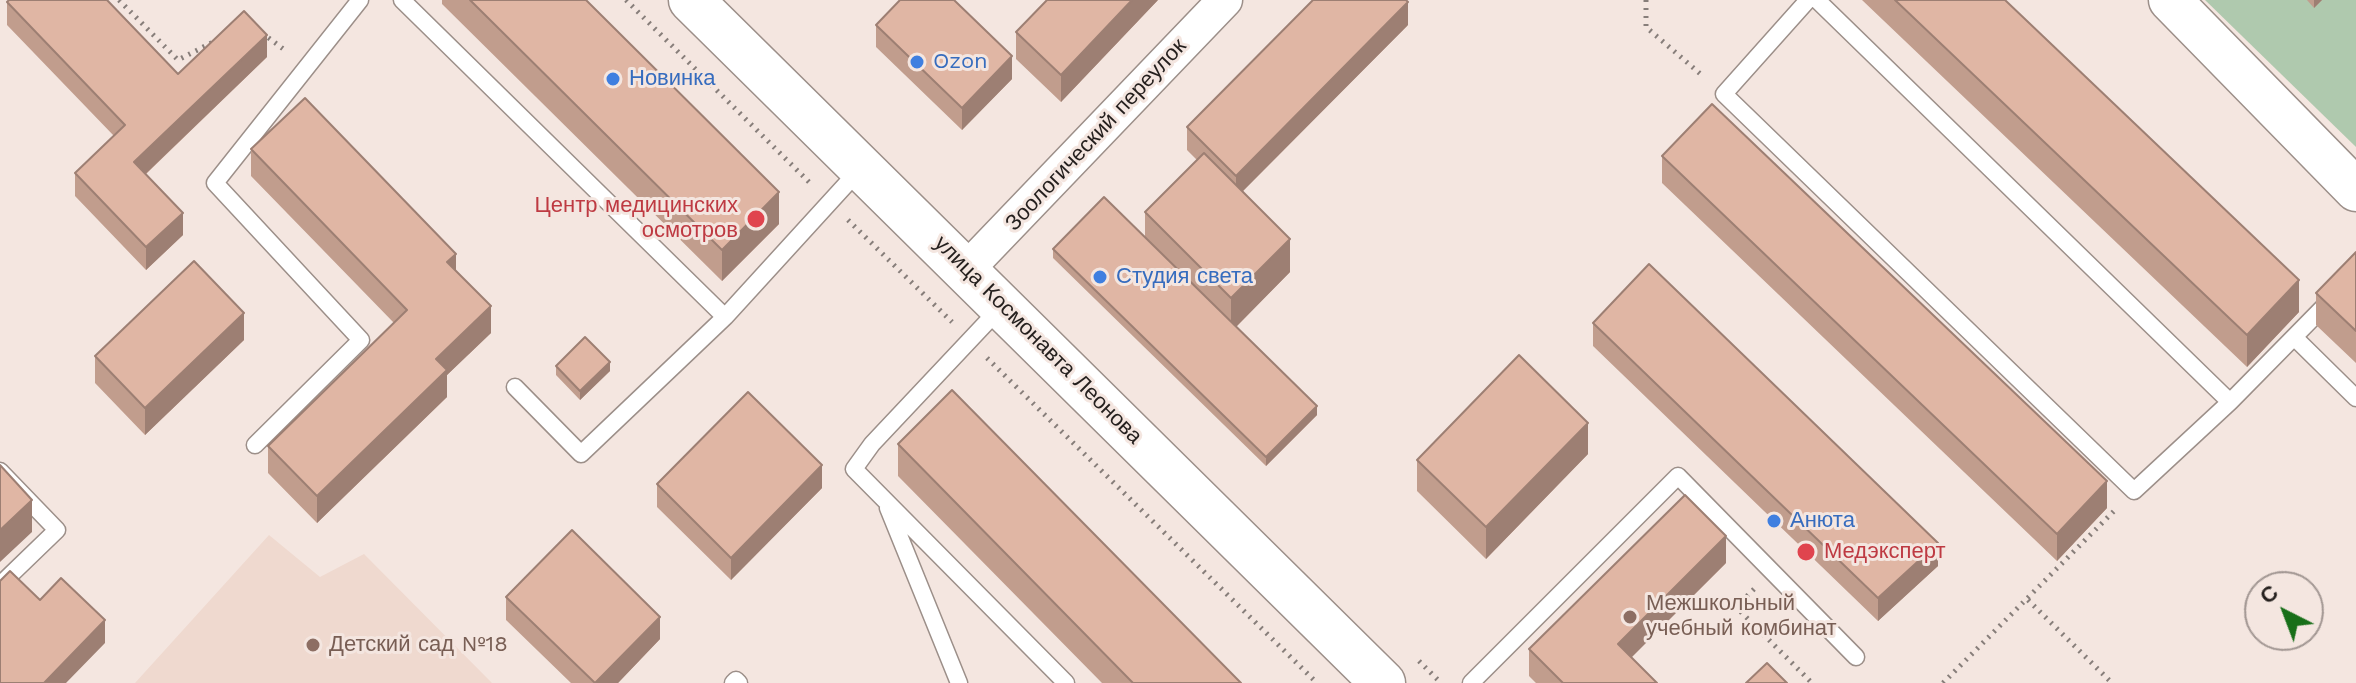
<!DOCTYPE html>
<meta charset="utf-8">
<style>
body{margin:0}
#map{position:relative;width:2356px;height:683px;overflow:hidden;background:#f4e6e0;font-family:"Work Sans",sans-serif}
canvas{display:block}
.north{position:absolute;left:2244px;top:571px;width:80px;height:80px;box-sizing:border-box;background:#f4e6e0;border:2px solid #a19692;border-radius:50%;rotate:318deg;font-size:22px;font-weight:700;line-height:32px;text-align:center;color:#241f1d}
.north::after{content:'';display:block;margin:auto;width:28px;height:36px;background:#186f19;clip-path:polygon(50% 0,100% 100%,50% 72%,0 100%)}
</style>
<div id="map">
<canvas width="2356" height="683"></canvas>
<div class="north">С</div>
</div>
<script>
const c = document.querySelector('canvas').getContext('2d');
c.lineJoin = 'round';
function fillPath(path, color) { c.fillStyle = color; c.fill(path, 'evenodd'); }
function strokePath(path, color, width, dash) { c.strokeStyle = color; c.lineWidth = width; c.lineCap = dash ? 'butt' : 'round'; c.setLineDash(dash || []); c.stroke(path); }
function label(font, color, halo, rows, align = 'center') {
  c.font = font + ' "Work Sans",sans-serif'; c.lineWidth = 6; c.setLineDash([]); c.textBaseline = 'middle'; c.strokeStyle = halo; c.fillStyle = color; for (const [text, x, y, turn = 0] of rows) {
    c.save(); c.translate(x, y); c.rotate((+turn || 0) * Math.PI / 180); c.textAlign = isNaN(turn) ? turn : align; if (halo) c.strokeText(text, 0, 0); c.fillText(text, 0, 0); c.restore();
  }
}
fillPath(new Path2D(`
 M269,535L320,577L364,554L492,683H135Z`), '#efd9cf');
fillPath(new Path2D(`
 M2205,0H2356V147Z`), '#afc9ae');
const service = new Path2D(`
 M402,0L725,317L861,168
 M1808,0L1724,94L2134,491L2230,402
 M1817,0L2230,402L2356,274
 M1002,306L872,444L854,469L1066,683
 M2294,337L2356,398
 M515,387L581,454L725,317
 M255,445L361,340L215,183L360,0
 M0,471L57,530L0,585
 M888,508L959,683
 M733,683L736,680L739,683
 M1471,683L1678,476L1856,657`);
const minor = new Path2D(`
 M967,269L1225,0`);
const tertiary = new Path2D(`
 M2170,0L2356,190`);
const secondary = new Path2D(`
 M691,0L1383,683`);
strokePath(service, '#9c8f89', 19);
strokePath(minor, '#9c8f89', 37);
strokePath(tertiary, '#9c8f89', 45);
strokePath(secondary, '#9c8f89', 47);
strokePath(new Path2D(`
 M119,0L178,60L213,42
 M626,0L812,185
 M1646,0V27L1704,77
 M262,33L286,51
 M848,220L952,322
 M987,358L1317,683
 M1754,589L1736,607L1812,683
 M2028,600L2112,683
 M1419,661L1441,683
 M1943,683L2117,508`), '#877e7a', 5, [2, 6]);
strokePath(service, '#fff', 16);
strokePath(minor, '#fff', 34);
strokePath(tertiary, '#fff', 42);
strokePath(secondary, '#fff', 44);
fillPath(new Path2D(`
 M442,0H586L779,224L722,281L442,4Z
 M1158,0L1061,102L1016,59V32Z
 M1862,0H2005L2299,312L2247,367Z
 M2307,0H2322L2314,8Z
 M7,2L178,74L267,57L146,174L183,235L146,270L75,196V173L114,136L7,25Z
 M876,25L1012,79L962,130L876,47Z
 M1408,25L1243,191L1290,272L1236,327L1317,415L1266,466L1053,258V249L1145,238V212L1197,160L1187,150V127Z
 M251,149L456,271L491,333L447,375V397L317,523L268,473V446L394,323L251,176Z
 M1662,156L2107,508L2057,561L1662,183Z
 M2356,252V363L2316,325V293Z
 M1593,323L1938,566L1878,621L1593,346Z
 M244,340L145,435L95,383V356Z
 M556,366L610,371L580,400L556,375Z
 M898,444L1241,683H1102L898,476Z
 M1588,454L1486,559L1417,491V460Z
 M657,484L822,488L731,580L657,507Z
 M1726,563L1631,657L1657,683H1536L1529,676V649Z
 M506,597L660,639L618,683H571L506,620Z`), '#c19d8d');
fillPath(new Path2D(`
 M1132,0H1158L1061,102V75Z
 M2314,0H2322L2314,8Z
 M1408,2V25L1236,198V176Z
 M267,35V57L134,185V162Z
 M1012,56V79L962,130V108Z
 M779,192V224L722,281V250Z
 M183,213V235L146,270V247Z
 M1290,239V272L1231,332V298Z
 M456,254V281L447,262Z
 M2299,280V312L2247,367V335Z
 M491,306V333L447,375V397L317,523V496L436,359Z
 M244,313V340L145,435V408Z
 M610,362V371L580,400V391Z
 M1317,406V415L1266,466V457Z
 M1588,423V454L1486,559V527Z
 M822,465V488L731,580V558Z
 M2107,481V508L2057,561V534Z
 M32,500V532L0,562V530Z
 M1726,536V563L1618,671V644Z
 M1938,543V566L1878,621V598Z
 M660,617V639L618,683H595Z
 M105,620V643L66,683H44Z`), '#9d7f73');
const building = new Path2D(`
 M9,0H107L178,74L244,11L267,35L134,162L183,213L146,247L75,173L125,125L7,2Z
 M470,0H586L779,192L722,250Z
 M900,0H954L1012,56L962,108L876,25Z
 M1047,0H1132L1061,75L1016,32Z
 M1313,0H1406L1408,2L1236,176L1187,127Z
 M1895,0H2005L2299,280L2247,335Z
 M305,98L456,254L447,262L491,306L436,359L447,370L317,496L268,446L407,310L251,149Z
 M1712,104L2107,481L2057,534L1662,156Z
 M1204,153L1290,239L1231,298L1145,212Z
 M1104,197L1317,406L1266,457L1053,249Z
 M2356,252V331L2316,293Z
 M194,261L244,313L145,408L95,356Z
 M1649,264L1938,543L1878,598L1593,323Z
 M585,337L610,362L580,391L556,366Z
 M1519,355L1588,423L1486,527L1417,460Z
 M952,390L1241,683H1133L898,444Z
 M748,392L822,465L731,558L657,484Z
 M0,465L32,500L0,530Z
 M1685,495L1726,536L1618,644L1657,683H1563L1529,649Z
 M572,530L660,617L595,683L506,597Z
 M10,571L40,600L61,578L105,620L44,683H0V581Z
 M1767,663L1787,683H1746Z`);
fillPath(building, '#e0b6a4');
strokePath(building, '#9d7f73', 2);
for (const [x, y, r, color] of [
 [917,62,8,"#3f7fe0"],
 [613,79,8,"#3f7fe0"],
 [756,219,10,"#e0444e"],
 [1100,277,8,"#3f7fe0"],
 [1774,521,8,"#3f7fe0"],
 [1806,552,10,"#e0444e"],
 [1630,617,8,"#8d6e63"],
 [313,645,8,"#8d6e63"]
]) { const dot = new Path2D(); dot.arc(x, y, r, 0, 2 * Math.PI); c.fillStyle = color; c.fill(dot); strokePath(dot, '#f4e6e0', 3); }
label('22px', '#366cbe', '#f4e6e0', [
 ["Ozon",933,62],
 ["Новинка",629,79],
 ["Студия света",1116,277],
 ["Анюта",1790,521]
], 'left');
label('22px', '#241f1d', '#f4e6e0', [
 ["Зоологический переулок",1096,135,-47],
 ["улица Космонавта Леонова",1038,340,45]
]);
label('22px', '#be3a42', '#f4e6e0', [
 ["Центр медицинских",738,206],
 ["осмотров",738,231],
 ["Медэксперт",1824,552,"left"]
], 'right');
label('22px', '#785e54', '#f4e6e0', [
 ["Межшкольный",1646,604],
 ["учебный комбинат",1646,629],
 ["Детский сад №18",329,645]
], 'left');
</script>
